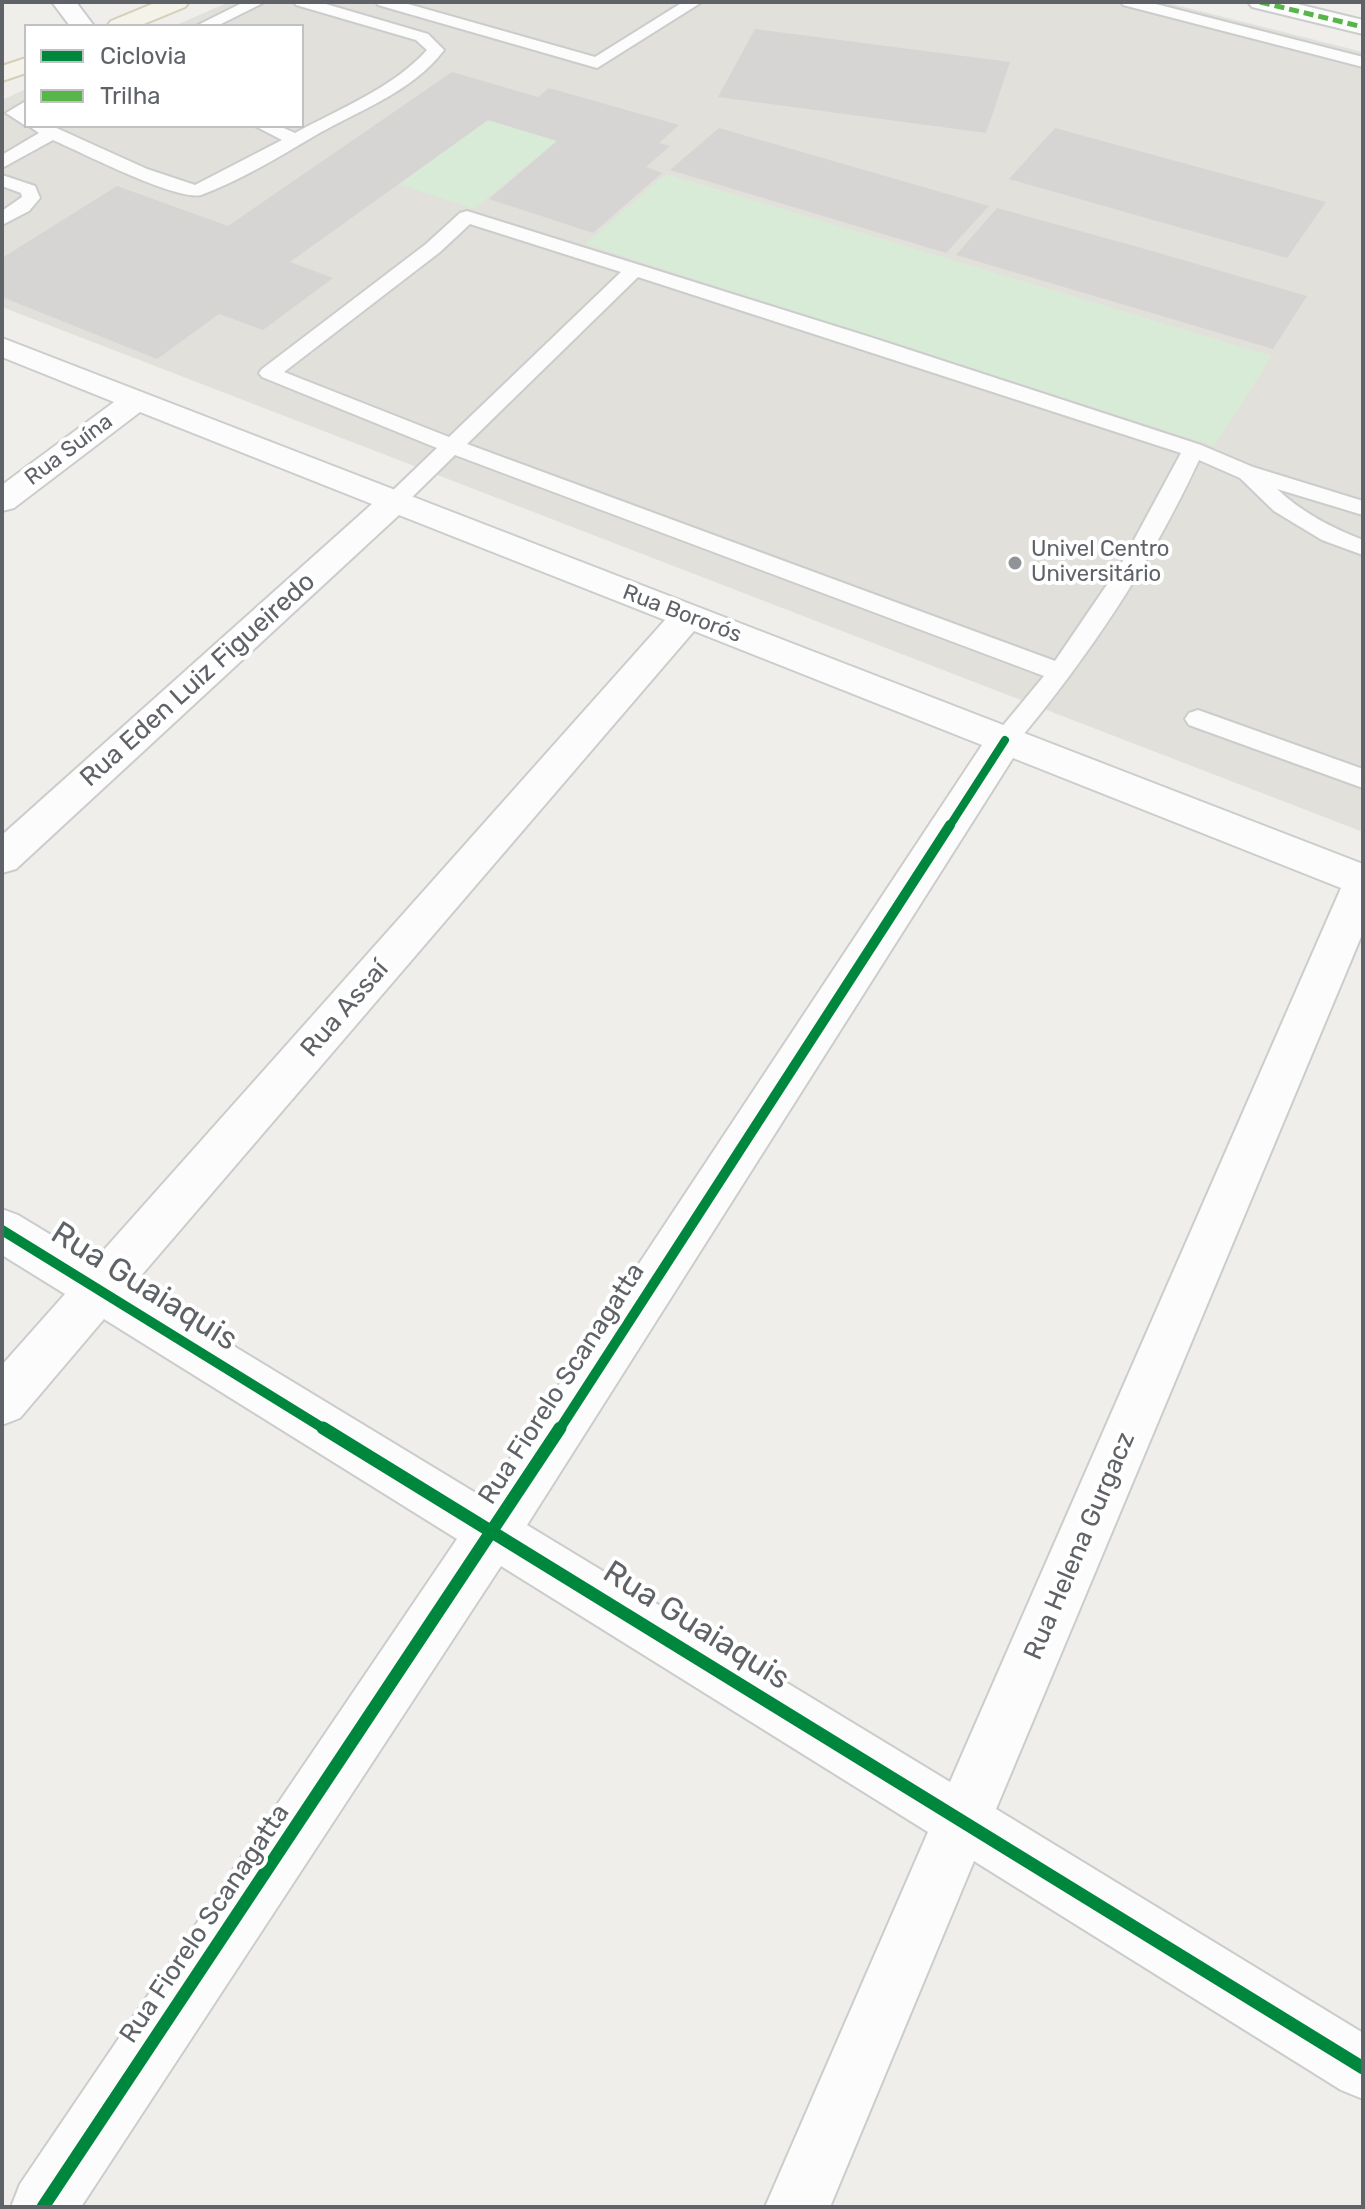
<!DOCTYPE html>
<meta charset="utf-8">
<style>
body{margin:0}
#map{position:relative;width:1365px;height:2209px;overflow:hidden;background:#efeeea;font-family:Rubik,sans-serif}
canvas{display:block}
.frame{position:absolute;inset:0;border:4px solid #5f6368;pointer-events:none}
.legend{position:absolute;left:24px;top:24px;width:280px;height:104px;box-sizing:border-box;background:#fff;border:2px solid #bfc1c3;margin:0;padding:10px 14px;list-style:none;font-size:24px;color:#5f6368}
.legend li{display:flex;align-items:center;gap:16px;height:40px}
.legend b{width:40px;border:2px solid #bfc1c3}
</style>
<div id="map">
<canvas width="1365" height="2209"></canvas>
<div class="frame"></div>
<ul class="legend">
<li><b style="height:10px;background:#00873e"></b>Ciclovia</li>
<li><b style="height:10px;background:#58b549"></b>Trilha</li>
</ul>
</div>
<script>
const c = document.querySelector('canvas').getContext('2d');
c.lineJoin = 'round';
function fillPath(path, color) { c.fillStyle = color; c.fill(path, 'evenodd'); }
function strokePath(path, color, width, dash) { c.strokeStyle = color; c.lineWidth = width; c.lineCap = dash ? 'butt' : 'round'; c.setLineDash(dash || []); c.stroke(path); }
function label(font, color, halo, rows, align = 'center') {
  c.font = font + ' Rubik,sans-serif'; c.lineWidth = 8; c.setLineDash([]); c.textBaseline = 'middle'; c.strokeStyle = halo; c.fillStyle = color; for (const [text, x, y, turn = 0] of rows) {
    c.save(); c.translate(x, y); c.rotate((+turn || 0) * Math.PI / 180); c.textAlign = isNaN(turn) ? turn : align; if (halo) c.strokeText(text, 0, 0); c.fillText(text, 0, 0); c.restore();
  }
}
fillPath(new Path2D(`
 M229,2H1164L1363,52V832L2,307V100L26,89V126H302V26H174Z`), '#e2e0da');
fillPath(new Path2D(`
 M488,120L557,141L474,209L399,184Z
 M666,174L1272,356L1214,446L585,244Z`), '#d8ebd6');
fillPath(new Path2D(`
 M755,29L1010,62L986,133L718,97Z
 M452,72L538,97L549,88L679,125L659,143L670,146L646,167L662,173L593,233L489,199L557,141L488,120L290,262L333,278L263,330L219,314L157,359L2,297V258L117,186L228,226Z
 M719,128L989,206L946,253L670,170Z
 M1055,128L1326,202L1287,258L1009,179Z
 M997,208L1145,249L1307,296L1273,349L956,255Z`), '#d6d5d3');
const lane = new Path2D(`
 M244,2H265L217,26H196Z
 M294,2H319L428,34L444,50C412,93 356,111 311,138C277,158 239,181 201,195C176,201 81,152 53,140L2,168V155L39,133L29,126H52L147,169L195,185L282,140L255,126H279L295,133C339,109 393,88 427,50L416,40L296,5Z
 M376,2H401L595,57L683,2H702L597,68L378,5Z
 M1121,2H1148L1363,57V67L1123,5Z
 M26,101L27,126H26L6,113Z
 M2,175L35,186L40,198L29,211L2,225V211L22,197L21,193L2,186Z
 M467,211L870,337L1201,445L1253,467L1363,501V515L1277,489C1301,512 1332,528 1363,540V555L1322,540L1274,511L1240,478L1199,460C1151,564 1087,659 1014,746L1005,749L996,746L992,740L996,734L1044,676L455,455L403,506H387L384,501L387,496L437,448L262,377L259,373L262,369L426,244L460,213ZM470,224L621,272L449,437L284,372L440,252ZM638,277L1181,453L1121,564L1055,661L467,444Z
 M1198,710L1363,769V788L1189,725L1185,719L1189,713Z`);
const street = new Path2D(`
 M52,2H76L94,26H70Z
 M1248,2H1289L1363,20V34L1252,7Z
 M2,338L1363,864V932L996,1809L1363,2033V2099L1341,2090L974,1861L830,2207H765L928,1832L501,1566L81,2207H11L20,2184L457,1539L104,1319L20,1418L2,1425V1365L65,1294L2,1255V1209L18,1215L94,1261L665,620L399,515L16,869L2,873V835L372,504L140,412L14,508L2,511V485L114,402L2,357ZM694,631L982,745L484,1498L133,1285ZM1013,758L1341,888L950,1782L527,1525Z`);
const primary = new Path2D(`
 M157,2H189L185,7L139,26H107L111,21Z
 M26,58V73L2,81V66Z`);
strokePath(lane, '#cbcccc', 4);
strokePath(street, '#cbcccc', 4);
strokePath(primary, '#d7ceb8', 4);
fillPath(lane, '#fdfcfc');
fillPath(street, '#fdfcfc');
fillPath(primary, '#f4f2e9');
strokePath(new Path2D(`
 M1260,2L1363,27`), '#58b549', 5, [10, 5]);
strokePath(new Path2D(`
 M949,827L1005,740`), '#00873e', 8);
strokePath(new Path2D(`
 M2,1230L326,1430
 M559,1430L950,825`), '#00873e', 10);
strokePath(new Path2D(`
 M323,1428L1363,2068
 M43,2207L560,1428`), '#00873e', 13);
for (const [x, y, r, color] of [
 [1015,563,8,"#919496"]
]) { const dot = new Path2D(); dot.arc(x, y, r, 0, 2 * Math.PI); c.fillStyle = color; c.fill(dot); strokePath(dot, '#fff', 3); }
label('22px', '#5f6368', '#fff', [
 ["Rua Suína",69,450,-37],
 ["Rua Bororós",682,614,21]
]);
label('22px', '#5f6368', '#fff', [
 ["Univel Centro",1031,550],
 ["Universitário",1031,575]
], 'left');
label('26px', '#5f6368', '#fff', [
 ["Rua Eden Luiz Figueiredo",198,680,-42],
 ["Rua Assaí",345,1009,-49],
 ["Rua Fiorelo Scanagatta",562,1384,-57],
 ["Rua Helena Gurgacz",1080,1546,-67],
 ["Rua Fiorelo Scanagatta",205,1924,-56]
]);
label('32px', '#5f6368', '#fff', [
 ["Rua Guaiaquis",144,1287,32],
 ["Rua Guaiaquis",696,1626,32]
]);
</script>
